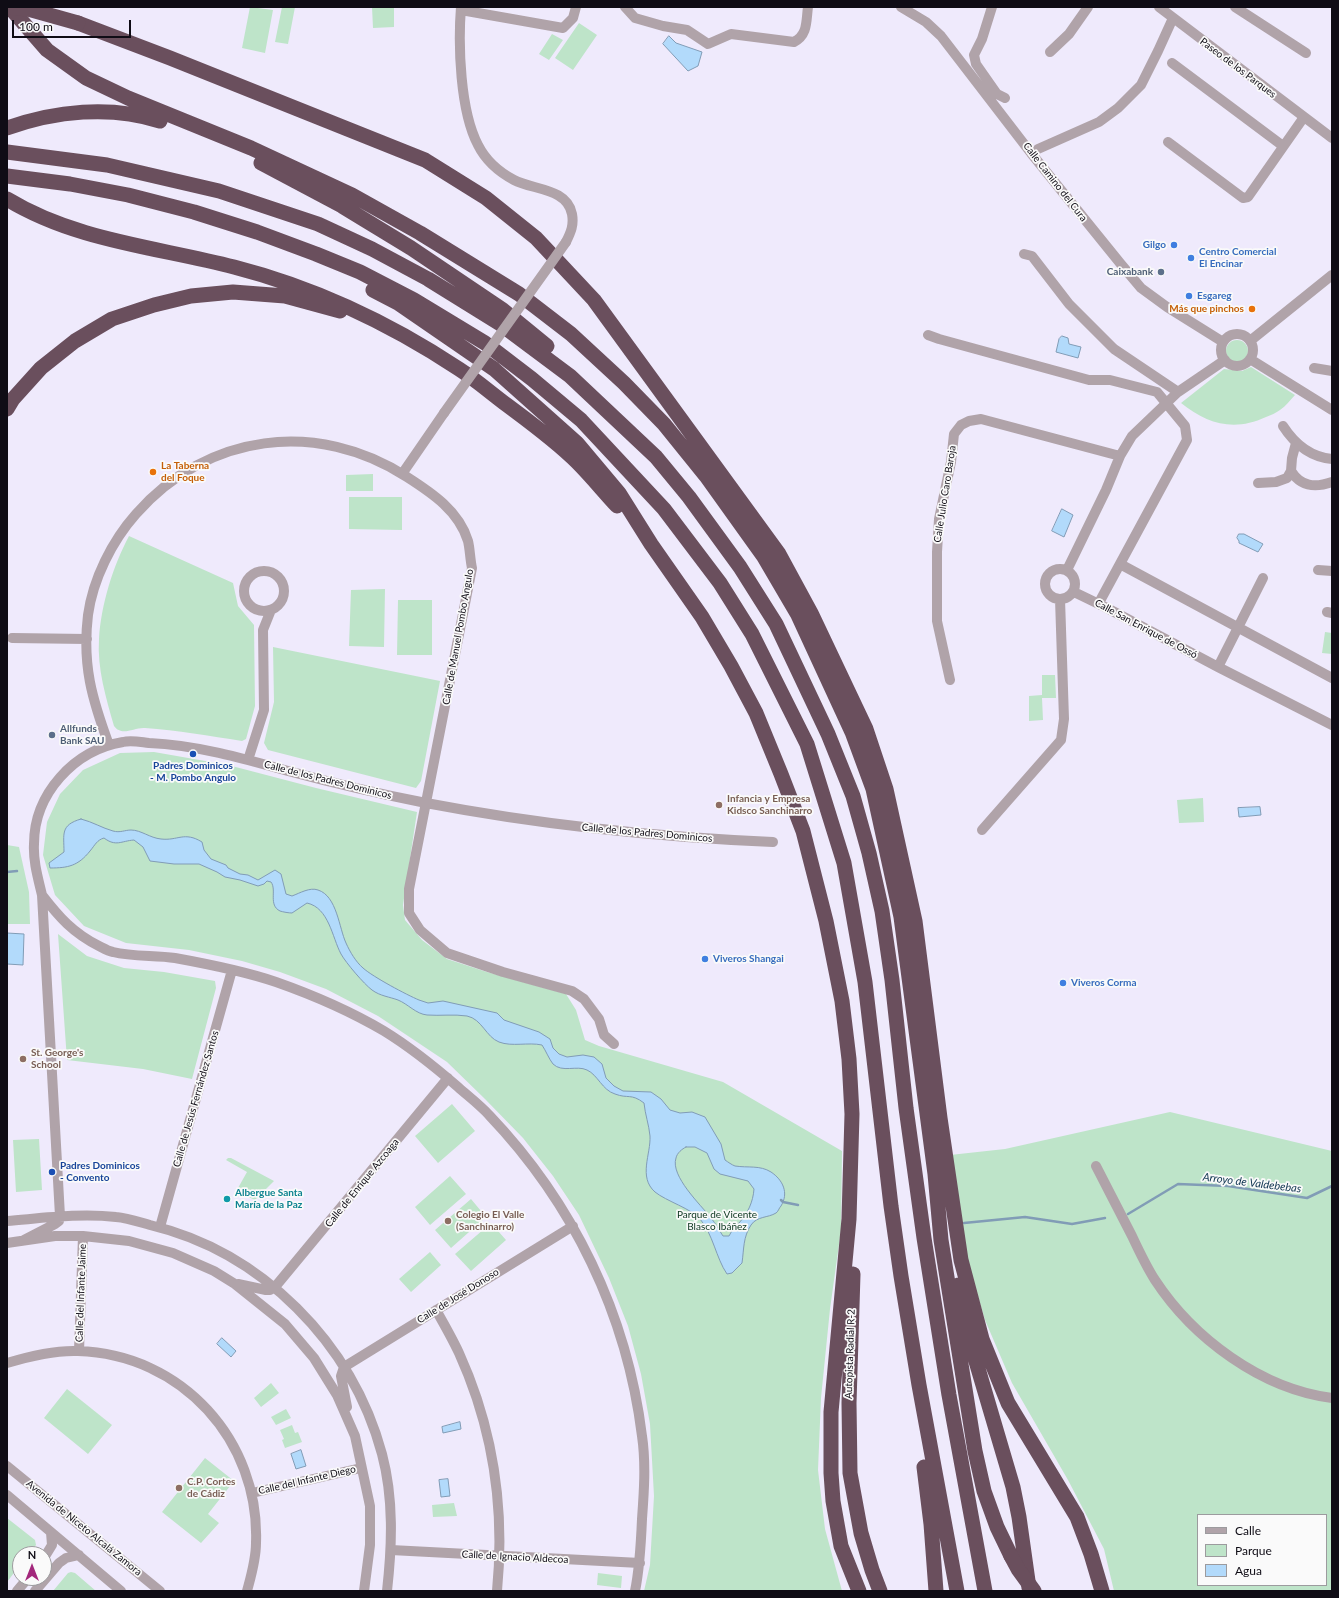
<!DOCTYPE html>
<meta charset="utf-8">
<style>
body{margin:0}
#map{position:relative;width:1339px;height:1598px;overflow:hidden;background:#efeafc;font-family:Lato,sans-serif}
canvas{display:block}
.frame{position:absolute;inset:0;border:8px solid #0f0c15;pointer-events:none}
.legend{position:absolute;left:1197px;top:1514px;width:130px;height:72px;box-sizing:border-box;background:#fafafa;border:1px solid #9c9b9e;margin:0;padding:5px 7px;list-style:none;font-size:12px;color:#0f0c15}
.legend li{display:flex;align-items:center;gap:8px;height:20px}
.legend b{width:20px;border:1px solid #9c9b9e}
.north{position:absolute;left:12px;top:1546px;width:40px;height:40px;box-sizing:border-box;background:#fafafa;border:1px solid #9c9b9e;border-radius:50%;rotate:0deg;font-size:11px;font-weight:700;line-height:16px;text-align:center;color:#0f0c15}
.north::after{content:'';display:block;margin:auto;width:14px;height:18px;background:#a3287c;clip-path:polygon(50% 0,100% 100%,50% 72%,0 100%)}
.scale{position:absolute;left:12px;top:20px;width:119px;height:18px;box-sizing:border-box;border:2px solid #0f0c15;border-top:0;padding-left:5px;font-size:12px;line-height:14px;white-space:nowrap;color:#0f0c15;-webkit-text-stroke:3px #fafafa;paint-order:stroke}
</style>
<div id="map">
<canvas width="1339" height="1598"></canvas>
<div class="frame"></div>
<ul class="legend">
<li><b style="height:5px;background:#b0a3a9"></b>Calle</li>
<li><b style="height:11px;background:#bee4c9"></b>Parque</li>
<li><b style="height:11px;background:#b2dafb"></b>Agua</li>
</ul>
<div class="north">N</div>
<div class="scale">100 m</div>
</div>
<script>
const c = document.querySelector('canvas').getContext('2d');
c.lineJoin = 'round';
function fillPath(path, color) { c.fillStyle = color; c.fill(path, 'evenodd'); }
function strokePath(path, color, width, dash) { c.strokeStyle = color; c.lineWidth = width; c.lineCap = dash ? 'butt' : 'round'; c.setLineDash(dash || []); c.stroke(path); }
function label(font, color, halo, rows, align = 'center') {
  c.font = font + ' Lato,sans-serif'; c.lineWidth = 3.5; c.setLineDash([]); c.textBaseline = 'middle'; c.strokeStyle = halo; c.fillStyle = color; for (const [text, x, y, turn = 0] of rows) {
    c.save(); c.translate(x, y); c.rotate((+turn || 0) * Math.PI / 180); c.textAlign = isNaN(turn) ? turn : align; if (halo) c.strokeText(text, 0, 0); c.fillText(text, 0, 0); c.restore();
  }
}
fillPath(new Path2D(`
 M250,7L273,10L265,53L242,48Z
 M282,7H295L288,44L275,42Z
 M372,7H394V27L373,28Z
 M579,23L597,35L573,70L555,58Z
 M552,34L563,40L549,60L539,54Z
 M1226 351a11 11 0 1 1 22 0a11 11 0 1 1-22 0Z
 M1251,367L1295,395C1290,400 1286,406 1280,410C1276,413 1271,415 1266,417C1234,432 1207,424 1181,403L1224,369L1242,371Z
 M373,474V491H346V475Z
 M349,497H402V530L349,529Z
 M129,536L233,583L238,606L254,625L255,706L246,739L242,741C210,736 177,730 145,728C134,727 122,737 114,726C106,698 97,668 99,639C101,605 113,566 129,536Z
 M385,589L384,647L349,646L351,590Z
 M398,600H432V655H397Z
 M1325,632L1332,633V654L1322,653Z
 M273,647L440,681L421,781L416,788L268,750L264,743L274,702Z
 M1042,675H1055L1056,698H1042L1043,720L1029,721V696L1042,695Z
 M154,752L228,765L316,788L417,812L403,905L405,920L422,940L447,959L487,972L566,994L576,1010L585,1040L599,1046L723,1082L842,1151L841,1230L830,1309L821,1398L818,1470L825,1529L842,1591H644L650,1565L654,1496L650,1424L641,1374L628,1326L609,1278L579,1215L553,1176L523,1138L485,1099L447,1062L378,1016L326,989L280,972L242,961L189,950L126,943L84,926L55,895L43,855L47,822L60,794L83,770L120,753Z
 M1203,798L1204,822L1179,823L1177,800Z
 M7,845L19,847L29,892L30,924H7Z
 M58,934L87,956L124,968L164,972L215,981L216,988L192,1079L143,1069L67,1060Z
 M452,1104L475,1131L438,1163L415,1136Z
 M1170,1112L1332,1151V1591H1114L1104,1549L1068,1480L1012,1383L985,1320L962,1243L950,1155L1005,1149ZM1198,1515H1326V1585H1198Z
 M39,1139L42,1190L16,1192L13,1140Z
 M228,1158H231L274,1181L255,1200L238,1192V1188L247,1172L226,1160Z
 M450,1176L466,1194L430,1225L415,1207Z
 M471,1199L486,1217L451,1248L435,1230Z
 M491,1223L506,1240L471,1271L455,1254Z
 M430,1252L441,1265L411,1292L399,1279Z
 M271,1383L279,1393L261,1407L254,1398Z
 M67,1389L112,1425L88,1454L44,1418Z
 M286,1409L291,1418L276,1425L271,1417Z
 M292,1425L295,1433L298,1432L302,1442L285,1448L282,1440L284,1439L280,1430Z
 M205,1458L234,1481L208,1514L219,1523L201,1543L162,1512Z
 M454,1503L457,1516L433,1517L432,1505Z
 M7,1518L35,1540L36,1545L29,1554H20V1565L7,1582Z
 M71,1572L75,1573L96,1591H53L68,1573Z
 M598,1573L622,1576L621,1588L597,1585Z`), '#bee4c9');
const water = new Path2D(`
 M669,36L676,43L702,52L698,66L688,71L663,44Z
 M1062,336L1068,338L1069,344L1081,347L1078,358L1056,352L1059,339Z
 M1062,509L1073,515L1064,537L1052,531Z
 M1239,534H1244L1263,544L1258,552L1239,543V541L1237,538Z
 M1260,807L1261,815L1239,817L1238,808Z
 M81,819C93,822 102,828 113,831C120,833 125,830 131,830C141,830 150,838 161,839C178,841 184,831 202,842L204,850L211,859L226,865L228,868L240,874L248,875L258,880L275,870L281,874L286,894L292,896C300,893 310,887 318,890C337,896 339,928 346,943C350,952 356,962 363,968C373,977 407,995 419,1000L428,1003L443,1001L497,1013L504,1020L539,1032L550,1039L553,1048L559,1054L567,1057L583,1055L594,1057L602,1064L606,1078L614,1086L623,1091L651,1092L661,1099L670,1110L680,1113L692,1112L705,1117L721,1144L725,1160C728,1162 732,1165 735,1166C748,1168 760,1165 771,1172C783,1180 789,1193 781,1206C779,1208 778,1212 776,1213C768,1218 757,1216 751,1225C743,1237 744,1249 742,1263L732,1273L727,1274C716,1258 713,1234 700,1219C692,1209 666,1201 655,1192C638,1177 651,1154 650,1136C649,1125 645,1114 644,1103C631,1093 628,1099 615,1094C602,1090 598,1075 587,1070C577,1065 562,1073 553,1064C549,1059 546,1051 542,1045C528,1042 512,1047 499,1042C486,1037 482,1019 467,1016C454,1014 440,1016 427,1015C416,1014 408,1004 398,1000C390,997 380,996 372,990C364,984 346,963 341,954C332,937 329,908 307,903L292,913C289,913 283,912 280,911C268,905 277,890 271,882L267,881L264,884L258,886L240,880L225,877L217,872L199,864H174L150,861L143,847L134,840C121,841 116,847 104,838C97,840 95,845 90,851C78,866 68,868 50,868L49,863L64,852C64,834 60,825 81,819ZM686,1147H695L707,1153L714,1169L720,1174L748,1181L754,1189C753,1202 748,1213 739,1223C735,1227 732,1230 729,1236H723C719,1230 716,1224 711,1218C701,1205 670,1176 676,1158C677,1153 682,1149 686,1147Z
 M7,933L24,934L23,965L7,964Z
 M222,1338L236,1351L231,1357L217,1344Z
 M460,1422L461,1429L443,1433L442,1427Z
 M301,1450L306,1466L296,1469L291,1454Z
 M448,1479L450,1496L441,1497L439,1480Z`);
fillPath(water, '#b2dafb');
strokePath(water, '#819cb6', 1);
strokePath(new Path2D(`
 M7,872L17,871
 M781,1200L783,1202L798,1205
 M1128,1214L1178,1184L1228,1186L1307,1198L1332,1186
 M964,1223L1025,1217L1072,1224L1105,1218`), '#819cb6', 2.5);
strokePath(new Path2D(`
 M461,7C458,45 460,111 478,145C486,161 499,172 514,180C533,190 567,188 572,214C574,225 571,232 566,242
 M625,7L635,18L663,26L687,30L708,44L731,34L794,42C808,35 806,21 808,7
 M901,7L926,22L941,36L1031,153L1120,263L1141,288L1167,307L1223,342
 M992,7L982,39L974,55L976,64L997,94L1005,98
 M1159,7L1332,138
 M1235,7L1306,53
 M461,10L563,28L573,18L576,7
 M1050,52L1069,34L1088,7
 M1172,63L1283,146
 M1168,142L1243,198L1248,197L1304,117
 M1038,149L1099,122L1118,108L1141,85L1158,51L1173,18
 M1024,254L1032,256L1069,304L1114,349L1178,392
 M1221 350a16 16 0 1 1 32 0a16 16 0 1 1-32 0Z
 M928,335L939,339L1089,380H1110L1157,392L1185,426L1187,440L1101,599
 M1250,341L1332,275
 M1250,359L1332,410
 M1314,368L1332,371
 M1283,426C1294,443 1310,457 1332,459
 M1291,471C1301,487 1315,488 1332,482
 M402,474L444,413
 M1258,483L1276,482L1287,478L1291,471L1292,458L1296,443
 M1120,564L1332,678
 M1045 584a15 15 0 1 1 30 0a15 15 0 1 1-30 0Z
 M1067,570L1106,490L1120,456L1132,436L1178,392L1225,360
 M1318,570L1332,571
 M244 591a20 20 0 1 1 40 0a20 20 0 1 1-40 0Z
 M1074,592L1105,607L1218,667L1332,725
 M1327,612L1332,613
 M12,638L87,639
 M1218,667L1263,578
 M950,680L937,621V552L939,519L951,462L954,434L961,425L969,421L981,419L1120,456
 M109,745C92,699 82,665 88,615C93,579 112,541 136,514C207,433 317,419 407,477C432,493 459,511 468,541C470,549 470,559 472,568L409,889V913L420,930L447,953L503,972L572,991L584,999L599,1019L604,1035L614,1044
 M248,760L264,710L263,630L271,610
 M982,830L1061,740L1064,719L1060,599
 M42,895C59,917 73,933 99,946C103,948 108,951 113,952C133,957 155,955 175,958C208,964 244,971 276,982C313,995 350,1011 384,1031C410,1047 435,1067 458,1087C468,1096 480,1105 489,1115C573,1203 627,1314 642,1436C646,1463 644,1492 642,1519C641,1543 640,1567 635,1591
 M1096,1166C1108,1189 1120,1213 1132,1236C1139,1251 1146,1266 1155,1280C1193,1338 1261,1389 1332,1398
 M7,1221C44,1218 80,1213 116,1217C128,1218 139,1222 150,1225C262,1252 352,1343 382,1454C394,1499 392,1546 387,1591
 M160,1227L232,970
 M24,1240L55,1224L59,1221L60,1216L42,895C38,878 33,861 34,844C34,794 74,750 123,742C131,740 140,742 149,743C196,745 242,758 288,771C333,783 380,794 426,803C541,825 656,837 773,842
 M7,1243L55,1236H83L129,1241L173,1253L214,1271L235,1284L285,1324L314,1358L337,1395L355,1436L370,1506V1545L364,1591
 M238,1284L266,1290H270L275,1287L448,1078
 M436,1310C444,1324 452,1338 459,1353C493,1428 505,1509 497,1591
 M79,1351L83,1236
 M7,1363C30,1356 54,1350 78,1351C182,1354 260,1441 256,1543C256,1560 251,1576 247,1591
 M347,1407L341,1376L344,1367L573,1226
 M7,1466L160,1591
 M252,1493L361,1468
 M7,1495L121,1591
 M391,1550L640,1563
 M44,1558L52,1545L51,1532
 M17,1591L28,1578
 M35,1591L59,1563L66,1558L79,1555`), '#b0a3a9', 10);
strokePath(new Path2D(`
 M12,7L13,11L47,50L86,78L128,98L251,148L352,195L420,233L519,294L571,334L624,383L664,424L706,476L764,557L798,615L852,732L873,789L901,917L935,1174L941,1240L975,1451L984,1491L997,1527L1011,1556
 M78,23L170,58L425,160L486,198L536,238L594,300L779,554L811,613L866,729L886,789L915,921L940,1118L961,1260L982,1339L1008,1403L1077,1517L1091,1554L1102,1591
 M7,128C55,111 110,105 160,121
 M7,152L107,165L219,191L318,224L372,249L428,279L499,323L570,376L656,457L689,497L740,567L776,624L828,734L853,796L869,853L882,911L892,980L906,1108L924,1238L949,1395L985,1591
 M261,163L342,206L411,248L503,310L547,346
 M7,176L70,184L128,195L194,212L257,232L316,254L360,272L414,300L485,343L532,379L581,420L664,509L720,583L752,634L807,744L844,863L865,982L891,1206L901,1276L919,1385L957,1591
 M7,199C76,241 157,247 234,267C316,288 388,322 459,369C476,380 491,393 507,405C531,423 556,441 577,462C591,476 604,492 617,506
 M373,290L398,303L494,369L577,443L619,493L651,544L702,617L731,666L756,713L781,774L803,831L826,921L842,1001L849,1059L852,1114L849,1219L831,1412V1473L833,1501L841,1546L859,1591
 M7,409L13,399L41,368L75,341L112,319L154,305L191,296L233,292L285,296L340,311
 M853,1274L849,1403L850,1473L861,1533L872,1570L880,1591
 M958,1285L967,1331L1013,1487L1019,1517L1029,1588
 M924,1467L931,1524L936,1591`), '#6a4f5d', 15);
strokePath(new Path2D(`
 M444,413L566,242`), '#b0a3a9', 10);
strokePath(new Path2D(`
 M7,7L28,9L78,23
 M1011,1556L1018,1569L1034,1591`), '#6a4f5d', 15);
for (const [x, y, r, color] of [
 [1174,245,4,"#3f7fe0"],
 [1191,258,4,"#3f7fe0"],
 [1161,272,4,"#5c6f8a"],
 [1189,296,4,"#3f7fe0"],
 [1252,309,4,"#e8710a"],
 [153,472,4,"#e8710a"],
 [52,735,4,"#5c6f8a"],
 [193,754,4,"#1a4fb4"],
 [719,805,4,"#8d6e63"],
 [705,959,4,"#3f7fe0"],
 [1063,983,4,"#3f7fe0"],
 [23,1059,4,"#8d6e63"],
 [52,1172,4,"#1a4fb4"],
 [227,1199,4,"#0f9aa8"],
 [448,1221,4,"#8d6e63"],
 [179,1488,4,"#8d6e63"]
]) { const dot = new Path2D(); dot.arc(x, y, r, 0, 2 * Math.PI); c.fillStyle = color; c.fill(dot); strokePath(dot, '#fafafa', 1.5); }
label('10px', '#0f0c15', '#fafafa', [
 ["Paseo de los Parques",1238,68,37],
 ["Calle Camino del Cura",1055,182,52],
 ["Calle Julio Caro Baroja",945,494,-81],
 ["Calle San Enrique de Ossó",1146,629,28],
 ["Calle de Manuel Pombo Angulo",458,637,-80],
 ["Calle de los Padres Dominicos",328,780,14],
 ["Calle de los Padres Dominicos",647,833,5],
 ["Calle de Jesús Fernández Santos",196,1099,-74],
 ["Calle de Enrique Azcoaga",362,1183,-51],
 ["Calle del Infante Jaime",81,1293,-88],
 ["Calle de José Donoso",458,1296,-32],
 ["Autopista Radial R-2",850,1354,-88],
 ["Calle del Infante Diego",307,1480,-13],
 ["Avenida de Niceto Alcalá Zamora",84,1528,39],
 ["Calle de Ignacio Aldecoa",515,1557,3]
]);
label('bold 10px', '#366cbe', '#fafafa', [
 ["Gilgo",1166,245,"right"],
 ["Centro Comercial",1199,252],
 ["El Encinar",1199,264],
 ["Esgareg",1197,296],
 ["Viveros Shangai",713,959],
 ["Viveros Corma",1071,983]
], 'left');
label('bold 10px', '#4e5e75', '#fafafa', [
 ["Caixabank",1153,272],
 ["Allfunds",60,729,"left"],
 ["Bank SAU",60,741,"left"]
], 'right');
label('bold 10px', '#c56008', '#fafafa', [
 ["Más que pinchos",1244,309],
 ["La Taberna",161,466,"left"],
 ["del Foque",161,478,"left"]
], 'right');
label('bold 10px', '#164399', '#fafafa', [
 ["Padres Dominicos",193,766],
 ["- M. Pombo Angulo",193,778],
 ["Padres Dominicos",60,1166,"left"],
 ["- Convento",60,1178,"left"]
]);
label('bold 10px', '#785e54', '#fafafa', [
 ["Infancia y Empresa",727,799],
 ["Kidsco Sanchinarro",727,811],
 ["St. George's",31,1053],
 ["School",31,1065],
 ["Colegio El Valle",456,1215],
 ["(Sanchinarro)",456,1227],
 ["C.P. Cortes",187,1482],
 ["de Cádiz",187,1494]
], 'left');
label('bold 10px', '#0d838f', '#fafafa', [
 ["Albergue Santa",235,1193],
 ["María de la Paz",235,1205]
], 'left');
label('10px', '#0a351d', '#fafafa', [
 ["Parque de Vicente",717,1215],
 ["Blasco Ibáñez",717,1227]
]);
label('italic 11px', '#0d334f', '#fafafa', [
 ["Arroyo de Valdebebas",1252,1183,7]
]);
</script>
